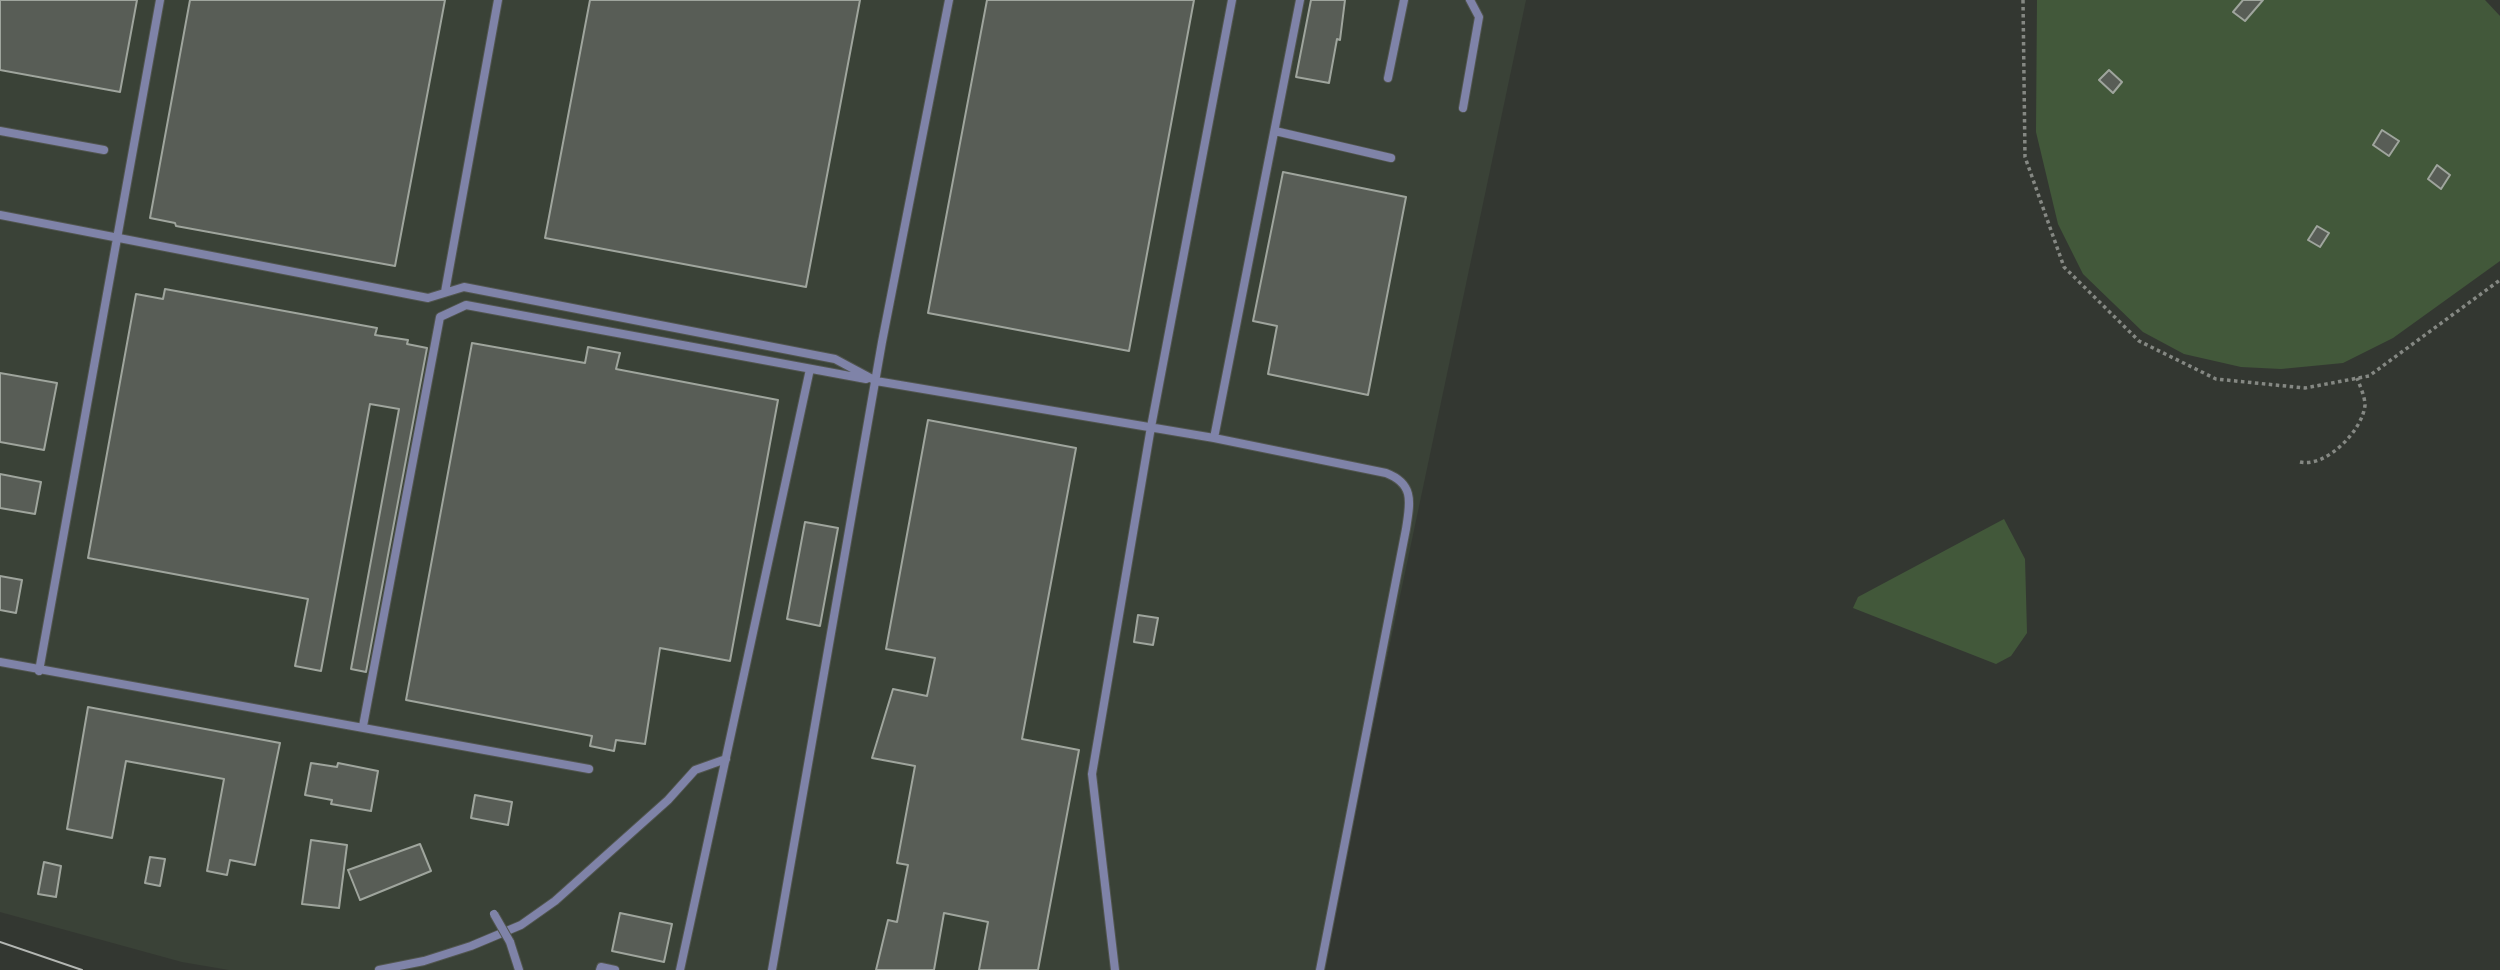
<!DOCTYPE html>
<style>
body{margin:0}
canvas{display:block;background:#333731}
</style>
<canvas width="2500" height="970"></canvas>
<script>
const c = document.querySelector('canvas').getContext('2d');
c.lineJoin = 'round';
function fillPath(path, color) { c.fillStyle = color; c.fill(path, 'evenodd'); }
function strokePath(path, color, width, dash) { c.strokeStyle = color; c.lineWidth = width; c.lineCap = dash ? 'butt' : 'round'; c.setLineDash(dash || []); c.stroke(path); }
fillPath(new Path2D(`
 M0,0H1526L1321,970H229L182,962L0,912Z`), '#3a4237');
fillPath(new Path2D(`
 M2037,0H2485L2500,16V261L2393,338L2343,363L2281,369L2241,367L2184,354L2143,332L2083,274L2058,224L2036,132Z
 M2004,519L2025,559L2027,633L2011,656L1996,664L1853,608L1858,597Z`), '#42583a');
const building = new Path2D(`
 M0,0H137L120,92L0,70Z
 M190,0H445L395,266L176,226L175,223L150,218Z
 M590,0H860L806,287L545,238Z
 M987,0H1194L1129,351L928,313Z
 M1311,0H1345L1340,40L1337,39L1329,83L1296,77Z
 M2243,0H2263L2245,21L2233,12Z
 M2109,70L2122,82L2113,93L2099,80Z
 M2382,130L2399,141L2389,156L2373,145Z
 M2437,165L2450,175L2441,189L2428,179Z
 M1283,172L1406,197L1368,395L1268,374L1277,326L1253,321Z
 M2317,226L2329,233L2320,247L2308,240Z
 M165,289L377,328L375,335L408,340L407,344L427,348L366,672L351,669L399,409L370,404L321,671L295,666L308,599L88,558L136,294L163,299Z
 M472,343L585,363L588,347L620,353L616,369L778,400L730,661L660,648L645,744L616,740L614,751L590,746L592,736L406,700Z
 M0,373L57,383L44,450L0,442Z
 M928,420L1076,448L1022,739L1079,750L1038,970H979L988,922L944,913L934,970H876L888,920L897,922L908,865L897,863L915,766L872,758L893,689L927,696L935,658L886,649Z
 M0,474L41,482L35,514L0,508Z
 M805,522L838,528L820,626L787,619Z
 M0,576L22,580L16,613L0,610Z
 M1138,615L1158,618L1153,645L1134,642Z
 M88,707L280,743L255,865L230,860L227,875L207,871L224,779L126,761L112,838L67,829Z
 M311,763L337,767L338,763L378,771L371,811L331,804L332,800L305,795Z
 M475,795L512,802L508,825L471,818Z
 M311,840L347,845L339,908L302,904Z
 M420,844L431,871L360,900L348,870Z
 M150,857L165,859L160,886L145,883Z
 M44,862L61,866L56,897L38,894Z
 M620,913L672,924L664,962L612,951Z`);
fillPath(building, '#585d56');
strokePath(building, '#9fa59d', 2);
const lane = new Path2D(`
 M1388,78L1404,0
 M1463,108L1479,17L1470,0
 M0,131L104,150
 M1275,131L1391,158
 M0,215L428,298L464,287L835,359L876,381L1214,438L1300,0
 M445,292L498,0
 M1214,438L1386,473C1415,484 1410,503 1406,529L1320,970
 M0,662L589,769
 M39,671L160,0
 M363,726L440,317L466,305L866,379
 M510,942L519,970
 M379,970L424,961L471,946L521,925L555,901L668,800L695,770L726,759
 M600,970L601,967L615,970
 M680,970L810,369
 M772,970L882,342L949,0
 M1115,970L1092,774L1151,427L1232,0`);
strokePath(lane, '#51554f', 10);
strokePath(new Path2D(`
 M2023,0L2025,157L2064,267L2139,341L2216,379L2305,388L2369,376L2500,280
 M2300,462C2326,468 2363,430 2365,405C2365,397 2360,386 2357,378`), '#858883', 3.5, [3.5, 3.5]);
strokePath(lane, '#7f83a8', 8);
strokePath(new Path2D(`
 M0,942L82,970`), '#b4b7b3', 2);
const laneBridge = new Path2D(`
 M494,914L510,942`);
strokePath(laneBridge, '#51554f', 10, []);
strokePath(laneBridge, '#7f83a8', 8);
</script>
